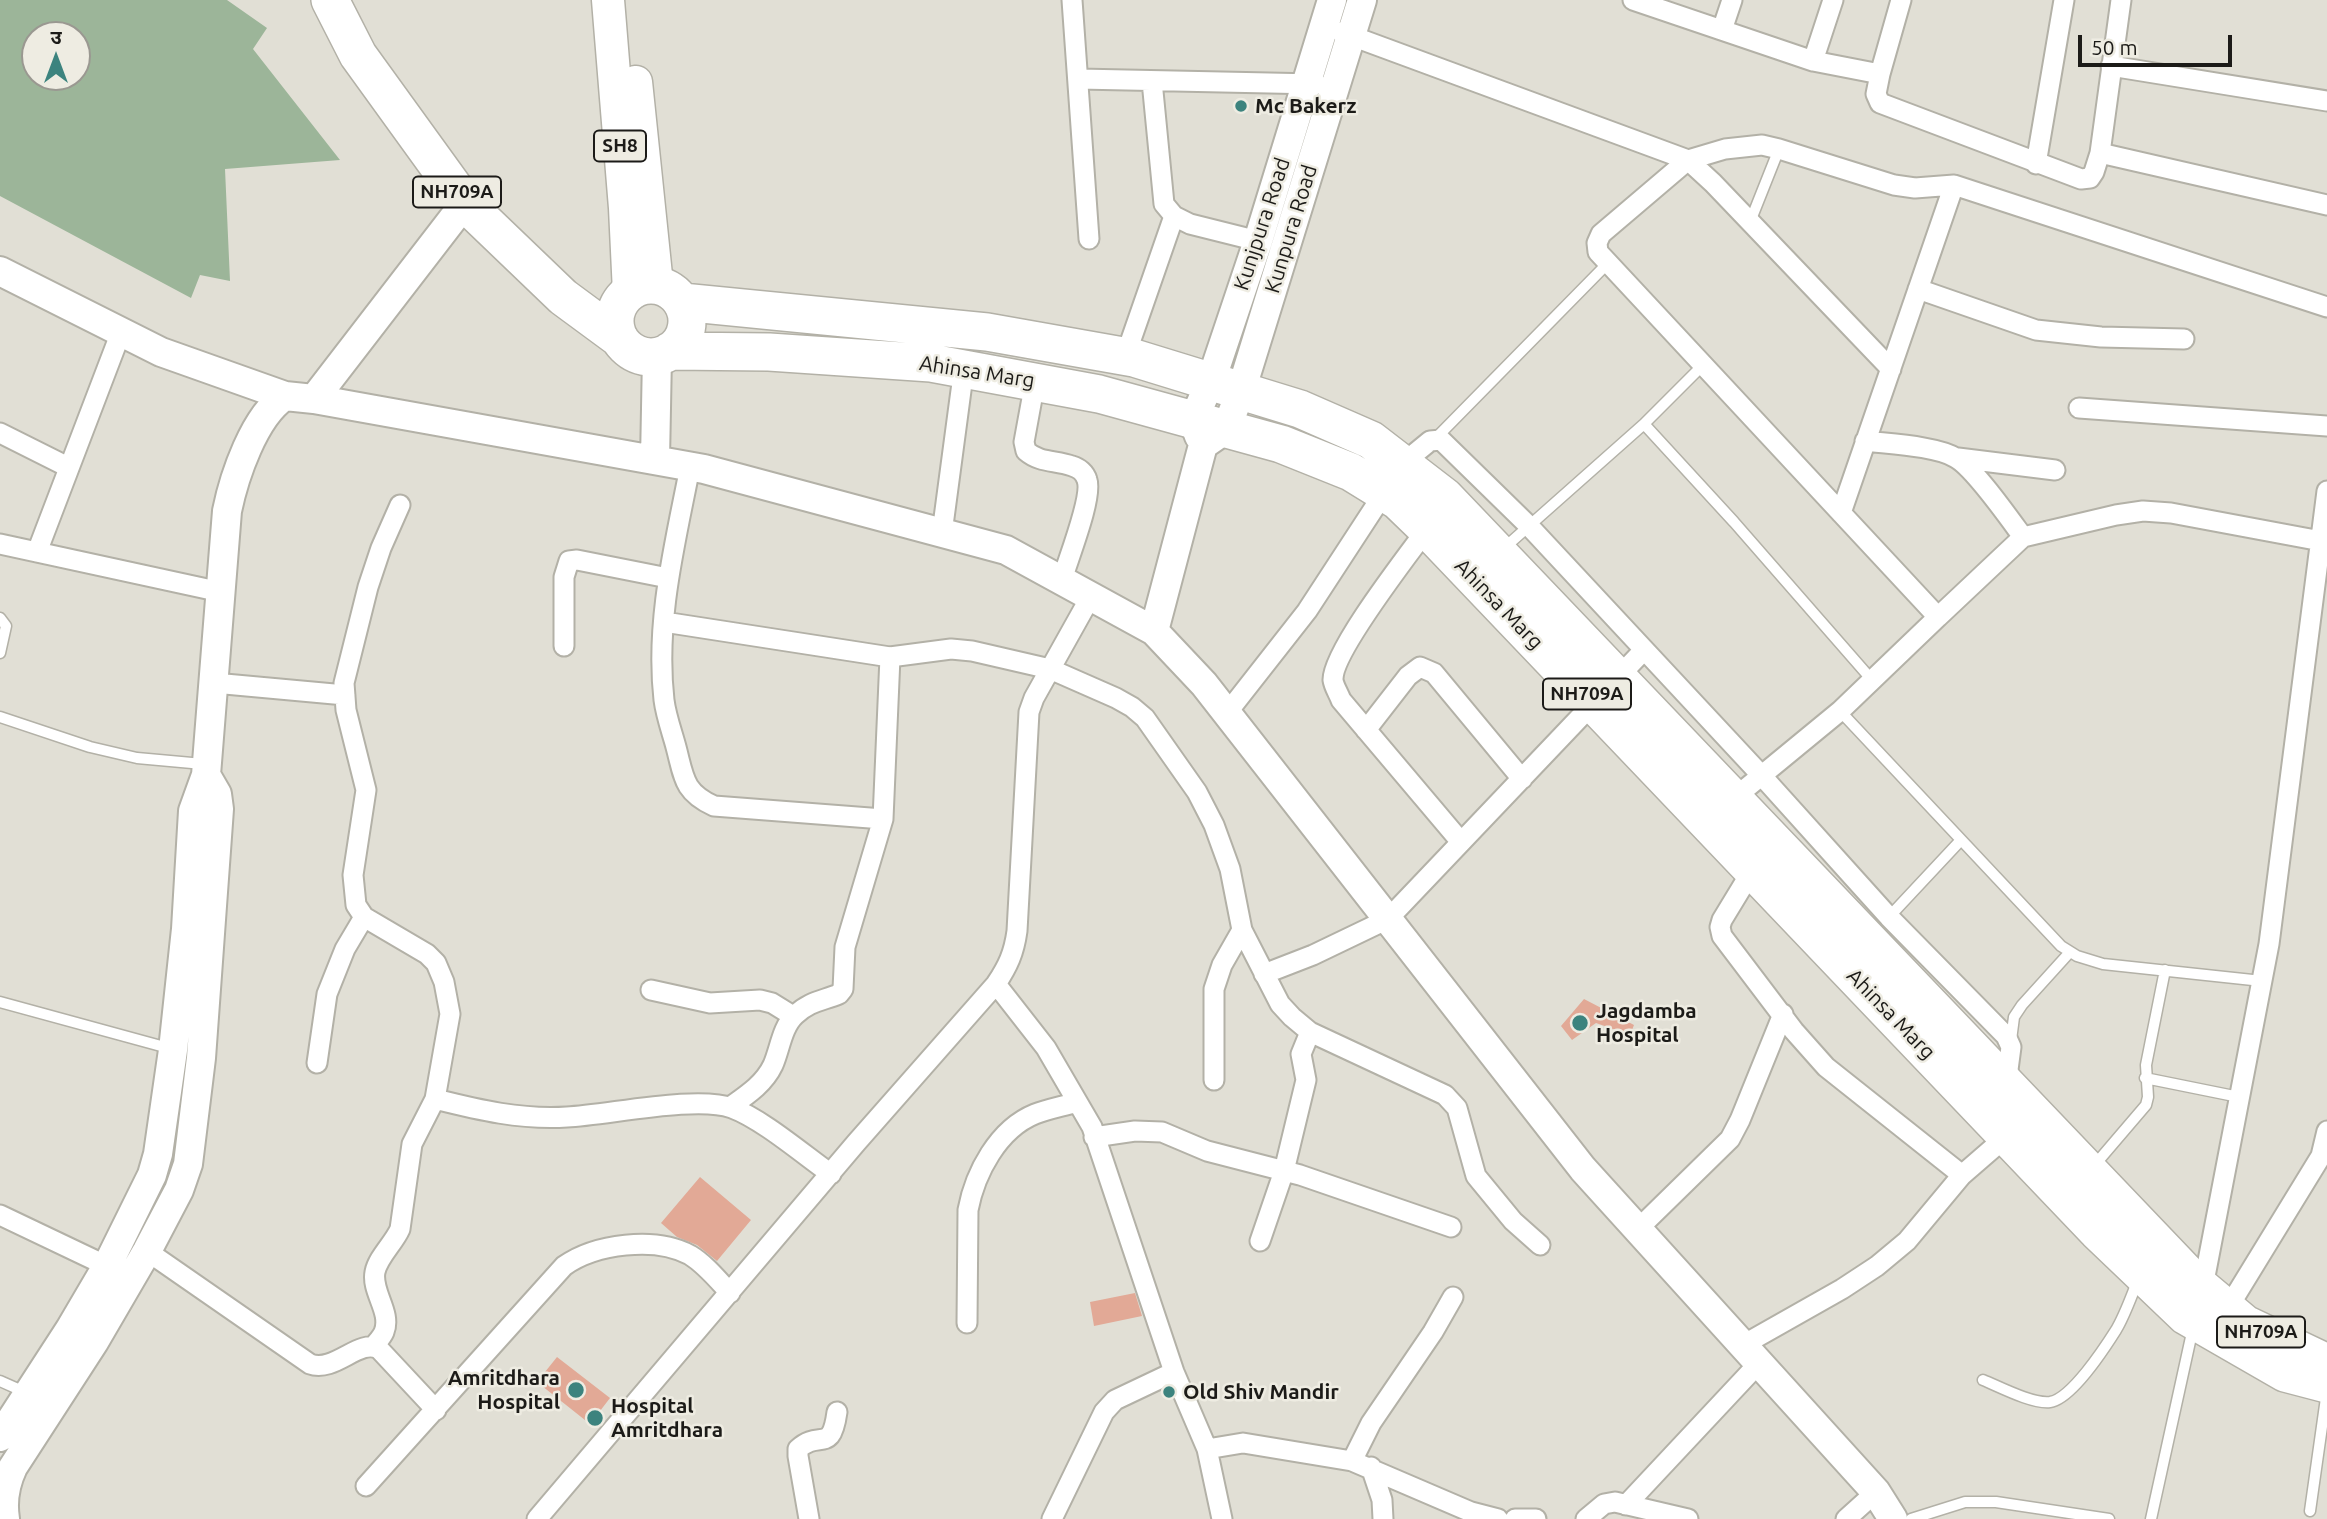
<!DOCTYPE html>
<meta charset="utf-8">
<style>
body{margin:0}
#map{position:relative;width:2327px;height:1519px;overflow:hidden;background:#e1dfd5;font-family:Ubuntu,"Noto Sans Devanagari",sans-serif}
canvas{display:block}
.north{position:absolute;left:21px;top:21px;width:70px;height:70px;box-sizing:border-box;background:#eeece2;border:2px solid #9a9891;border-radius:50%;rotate:0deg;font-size:19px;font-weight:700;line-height:28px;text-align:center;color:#1c1b18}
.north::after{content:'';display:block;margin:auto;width:24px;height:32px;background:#3c837e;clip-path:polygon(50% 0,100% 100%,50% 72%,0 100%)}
.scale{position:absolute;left:2078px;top:35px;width:154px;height:32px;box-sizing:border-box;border:4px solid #1c1b18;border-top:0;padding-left:9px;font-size:21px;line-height:24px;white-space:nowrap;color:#1c1b18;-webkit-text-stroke:5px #eeece2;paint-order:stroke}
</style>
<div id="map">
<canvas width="2327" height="1519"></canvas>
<div class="north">उ</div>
<div class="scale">50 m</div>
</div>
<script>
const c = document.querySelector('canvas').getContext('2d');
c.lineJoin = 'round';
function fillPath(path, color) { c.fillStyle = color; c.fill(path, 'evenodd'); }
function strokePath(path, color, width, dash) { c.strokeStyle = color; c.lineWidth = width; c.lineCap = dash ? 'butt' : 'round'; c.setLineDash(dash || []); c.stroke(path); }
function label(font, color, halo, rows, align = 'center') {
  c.font = font + ' Ubuntu,sans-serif'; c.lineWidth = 5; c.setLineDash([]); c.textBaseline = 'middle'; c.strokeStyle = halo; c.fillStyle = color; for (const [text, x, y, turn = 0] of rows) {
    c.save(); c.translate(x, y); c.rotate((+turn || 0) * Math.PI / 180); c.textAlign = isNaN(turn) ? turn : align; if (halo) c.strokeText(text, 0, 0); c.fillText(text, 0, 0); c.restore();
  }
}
fillPath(new Path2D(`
 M0,0H227L267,28L253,49L340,160L225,169L230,281L200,275L191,298L0,196ZM35,35H77V77H35Z`), '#9cb599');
fillPath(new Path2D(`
 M1584,999L1634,1025L1630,1035L1596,1023L1572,1040L1561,1026Z
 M700,1177L751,1220L717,1261L697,1245L677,1237L661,1223Z
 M1135,1293L1142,1316L1094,1326L1090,1302Z
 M557,1357L610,1398L590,1424L537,1382Z`), '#e2a996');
const lane = new Path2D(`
 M1750,222L1779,149
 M1644,424L1734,522L1872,680
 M1435,439L1608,263
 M1503,549L1644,424L1703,365
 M0,618L6,626L0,653
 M1840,711L2061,946L2077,956L2103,964L2262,981
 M0,717L90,747L137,758L203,764
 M1889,917L1961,840
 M0,1002L172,1049
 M2011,1040L2014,1017L2022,1005L2070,952
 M2145,1078L2239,1097
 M2093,1167L2146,1105L2148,1097L2146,1065L2165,970
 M1983,1380C2000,1387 2032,1404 2050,1402C2071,1399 2104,1349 2116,1330C2125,1315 2131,1297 2138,1280
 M0,1381L27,1393
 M2310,1511L2327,1391
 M1911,1519L1965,1502H1996L2109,1519
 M2151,1519L2193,1328`);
const street = new Path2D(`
 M1072,0L1089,239
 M1633,0L1813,61L1880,74L1876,94L1880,103L2081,179L2090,178L2094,172L2100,153L2121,0
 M1722,30L1732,0
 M1341,32L1688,160L1713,183L1891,369
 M1813,61L1833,0
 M2111,66L2327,101
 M1880,74L1901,0
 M1079,79L1317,84
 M1152,81L1164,204L1174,216L1190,224L1258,241
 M2100,153L2327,205
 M2036,164L2064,0
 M1918,289L2036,330L2101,337L2184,339
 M1125,357L1174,216
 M1035,382L1024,442L1026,451C1040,463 1055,460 1072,466C1079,468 1085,473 1087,480C1093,497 1068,559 1062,580
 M2079,408L2327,426
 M0,433L68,467
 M1865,441C1889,444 1937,446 1956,458C1974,468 2009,518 2023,537
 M1958,458L2055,470
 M1402,464L1430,441L1441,440L1529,526L1762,776L1889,917L2006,1036L2011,1047L2006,1085
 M690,467C675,544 655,621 664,700C666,716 672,732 676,747C684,777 683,792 714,806L883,819
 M1841,513L1954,185
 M1427,529C1408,555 1332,652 1333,680C1334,687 1339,694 1341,700L1461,842
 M942,533L964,368
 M0,544L221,592
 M37,552L121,332
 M1938,617L2023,537L2116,515L2143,511L2171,513L2321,541
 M664,622L890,657L951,649L972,651L1050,669L1116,698L1132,707L1145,718L1197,792L1214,825L1230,869L1242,930L1280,1004L1292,1017L1310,1032L1445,1095L1457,1108L1476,1176L1513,1221L1540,1245
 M564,646V577L569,561L577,560L668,578
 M214,683L345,695
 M1227,713L1307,611L1384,493
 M1366,730L1408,676L1420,667L1434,673L1522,779
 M1733,799L1840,711L1938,617L1598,252L1597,243L1601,234L1688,160L1725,149L1762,145L1779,149L1894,185L1915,188L1954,185L2327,307
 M1753,869L1722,920L1720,927L1722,936L1794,1031L1826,1067L1962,1175
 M1264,974L1313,955L1388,919L1644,650
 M996,984L1046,1048L1092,1127L1174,1372L1207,1449L1222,1519
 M651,990L710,1003L760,1000L772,1003L793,1016
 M317,1063L327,994L345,949L364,917
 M1214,1080V989L1222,965L1242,930
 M435,1099C479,1110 521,1120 567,1117C608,1115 697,1095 732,1108C762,1119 804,1155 831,1174
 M730,1107C747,1095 764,1084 773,1065C780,1049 782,1027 795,1015C810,1001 822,1001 839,994L843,989L845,947L883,819L890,657
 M1094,1137L1135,1131L1162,1132L1207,1151L1300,1175L1451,1227
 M0,1215L107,1266
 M1638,1229L1730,1139L1740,1120L1783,1014
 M1260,1241L1284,1171L1306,1080L1301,1054L1310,1032
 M147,1251L310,1364C335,1373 359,1338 379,1349L436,1410
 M2202,1292L2269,944L2327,491
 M2223,1316L2321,1156L2327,1131
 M967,1323L968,1210C975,1173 998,1129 1035,1114C1048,1109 1064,1106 1077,1102
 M1743,1345L1842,1289L1877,1266L1907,1241L1962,1175L2007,1136
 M374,1346C377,1342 382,1337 384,1332C392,1312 371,1292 375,1272C378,1257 394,1243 400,1229L412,1144L435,1099L450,1014L444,982L436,963L427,954L364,917L356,905L353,875L366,790L346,710L344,683L368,587L381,548L400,505
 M1207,1449L1243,1443L1352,1461L1471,1512L1498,1519
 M1352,1461L1371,1423L1433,1332L1453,1297
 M1371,1467L1382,1500L1383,1519
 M366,1486L564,1266C595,1244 655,1236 690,1255C705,1264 718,1280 730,1293
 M1626,1505L1759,1363
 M537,1519L856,1143L996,984C1008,966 1014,953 1017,931L1029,712L1034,698L1091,596
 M809,1519L798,1456V1449C820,1429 831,1455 837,1412
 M1052,1519L1104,1412L1115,1400L1174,1372
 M1515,1519H1536
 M1586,1519L1604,1504L1615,1502L1688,1519
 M1846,1519L1876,1492`);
const secondary = new Path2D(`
 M0,271L161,352L285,396L314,399L704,469L1006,550L1154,631L1204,684L1583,1169L1876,1492L1893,1519
 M314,399L465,203L478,192
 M1199,436L1193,420L1211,381L1258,241L1332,0
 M1203,445L1226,429L1241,391L1362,0
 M655,460L657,356
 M1154,631L1203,445
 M0,1437L70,1329L107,1266L152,1175L158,1154L173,1050L186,929L193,811L206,775L227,511C234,477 254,416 285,396
 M5,1519C2,1500 5,1484 13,1467L94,1342L147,1251L179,1190L188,1164L201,1058L219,809L217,794L206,775`);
const primary = new Path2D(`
 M608,0L625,208L629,293
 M636,82L657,285`);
const highway = new Path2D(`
 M330,0L358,55L465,203L563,297L620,339
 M615 321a36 36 0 1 1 72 0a36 36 0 1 1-72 0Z
 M682,302L987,332L1134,358L1300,409L1371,440L1445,497L2195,1282L2245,1324L2327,1363
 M670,351L769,352L931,363L1099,394L1281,444L1351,472L1398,501L1427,529L2097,1231L2186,1316L2285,1373L2327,1384`);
strokePath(lane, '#b3b1a7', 13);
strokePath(street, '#b3b1a7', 23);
strokePath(secondary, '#b3b1a7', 32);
strokePath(primary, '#b3b1a7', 35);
strokePath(highway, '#b3b1a7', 40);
strokePath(lane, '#fff', 10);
strokePath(street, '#fff', 19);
strokePath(secondary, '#fff', 28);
strokePath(primary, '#fff', 32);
strokePath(highway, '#fff', 37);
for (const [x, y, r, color] of [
 [1241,106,7,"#3c837e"],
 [1580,1023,9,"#3c837e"],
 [576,1390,9,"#3c837e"],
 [1169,1392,7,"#3c837e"],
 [595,1418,9,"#3c837e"]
]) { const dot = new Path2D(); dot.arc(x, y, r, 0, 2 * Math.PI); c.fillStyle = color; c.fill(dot); strokePath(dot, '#eeece2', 2.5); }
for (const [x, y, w] of [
 [620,146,52],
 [457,192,88],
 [1587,694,88],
 [2261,1332,88]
]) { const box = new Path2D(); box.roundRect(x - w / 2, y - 15.5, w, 31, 5); c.fillStyle = '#eeece2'; c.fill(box); strokePath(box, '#1c1b18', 2); }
label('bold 19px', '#1c1b18', null, [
 ["SH8",620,146],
 ["NH709A",457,192],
 ["NH709A",1587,694],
 ["NH709A",2261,1332]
]);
label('bold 21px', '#1c1b18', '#eeece2', [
 ["Mc Bakerz",1255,106],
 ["Jagdamba",1596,1011],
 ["Hospital",1596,1035],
 ["Amritdhara",560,1378,"right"],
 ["Hospital",560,1402,"right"],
 ["Old Shiv Mandir",1183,1392],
 ["Hospital",611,1406],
 ["Amritdhara",611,1430]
], 'left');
label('21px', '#1c1b18', '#eeece2', [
 ["Kunjpura Road",1262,224,-72],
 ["Kunpura Road",1291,229,-73],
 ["Ahinsa Marg",977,372,9],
 ["Ahinsa Marg",1499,604,46],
 ["Ahinsa Marg",1891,1014,46]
]);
</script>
